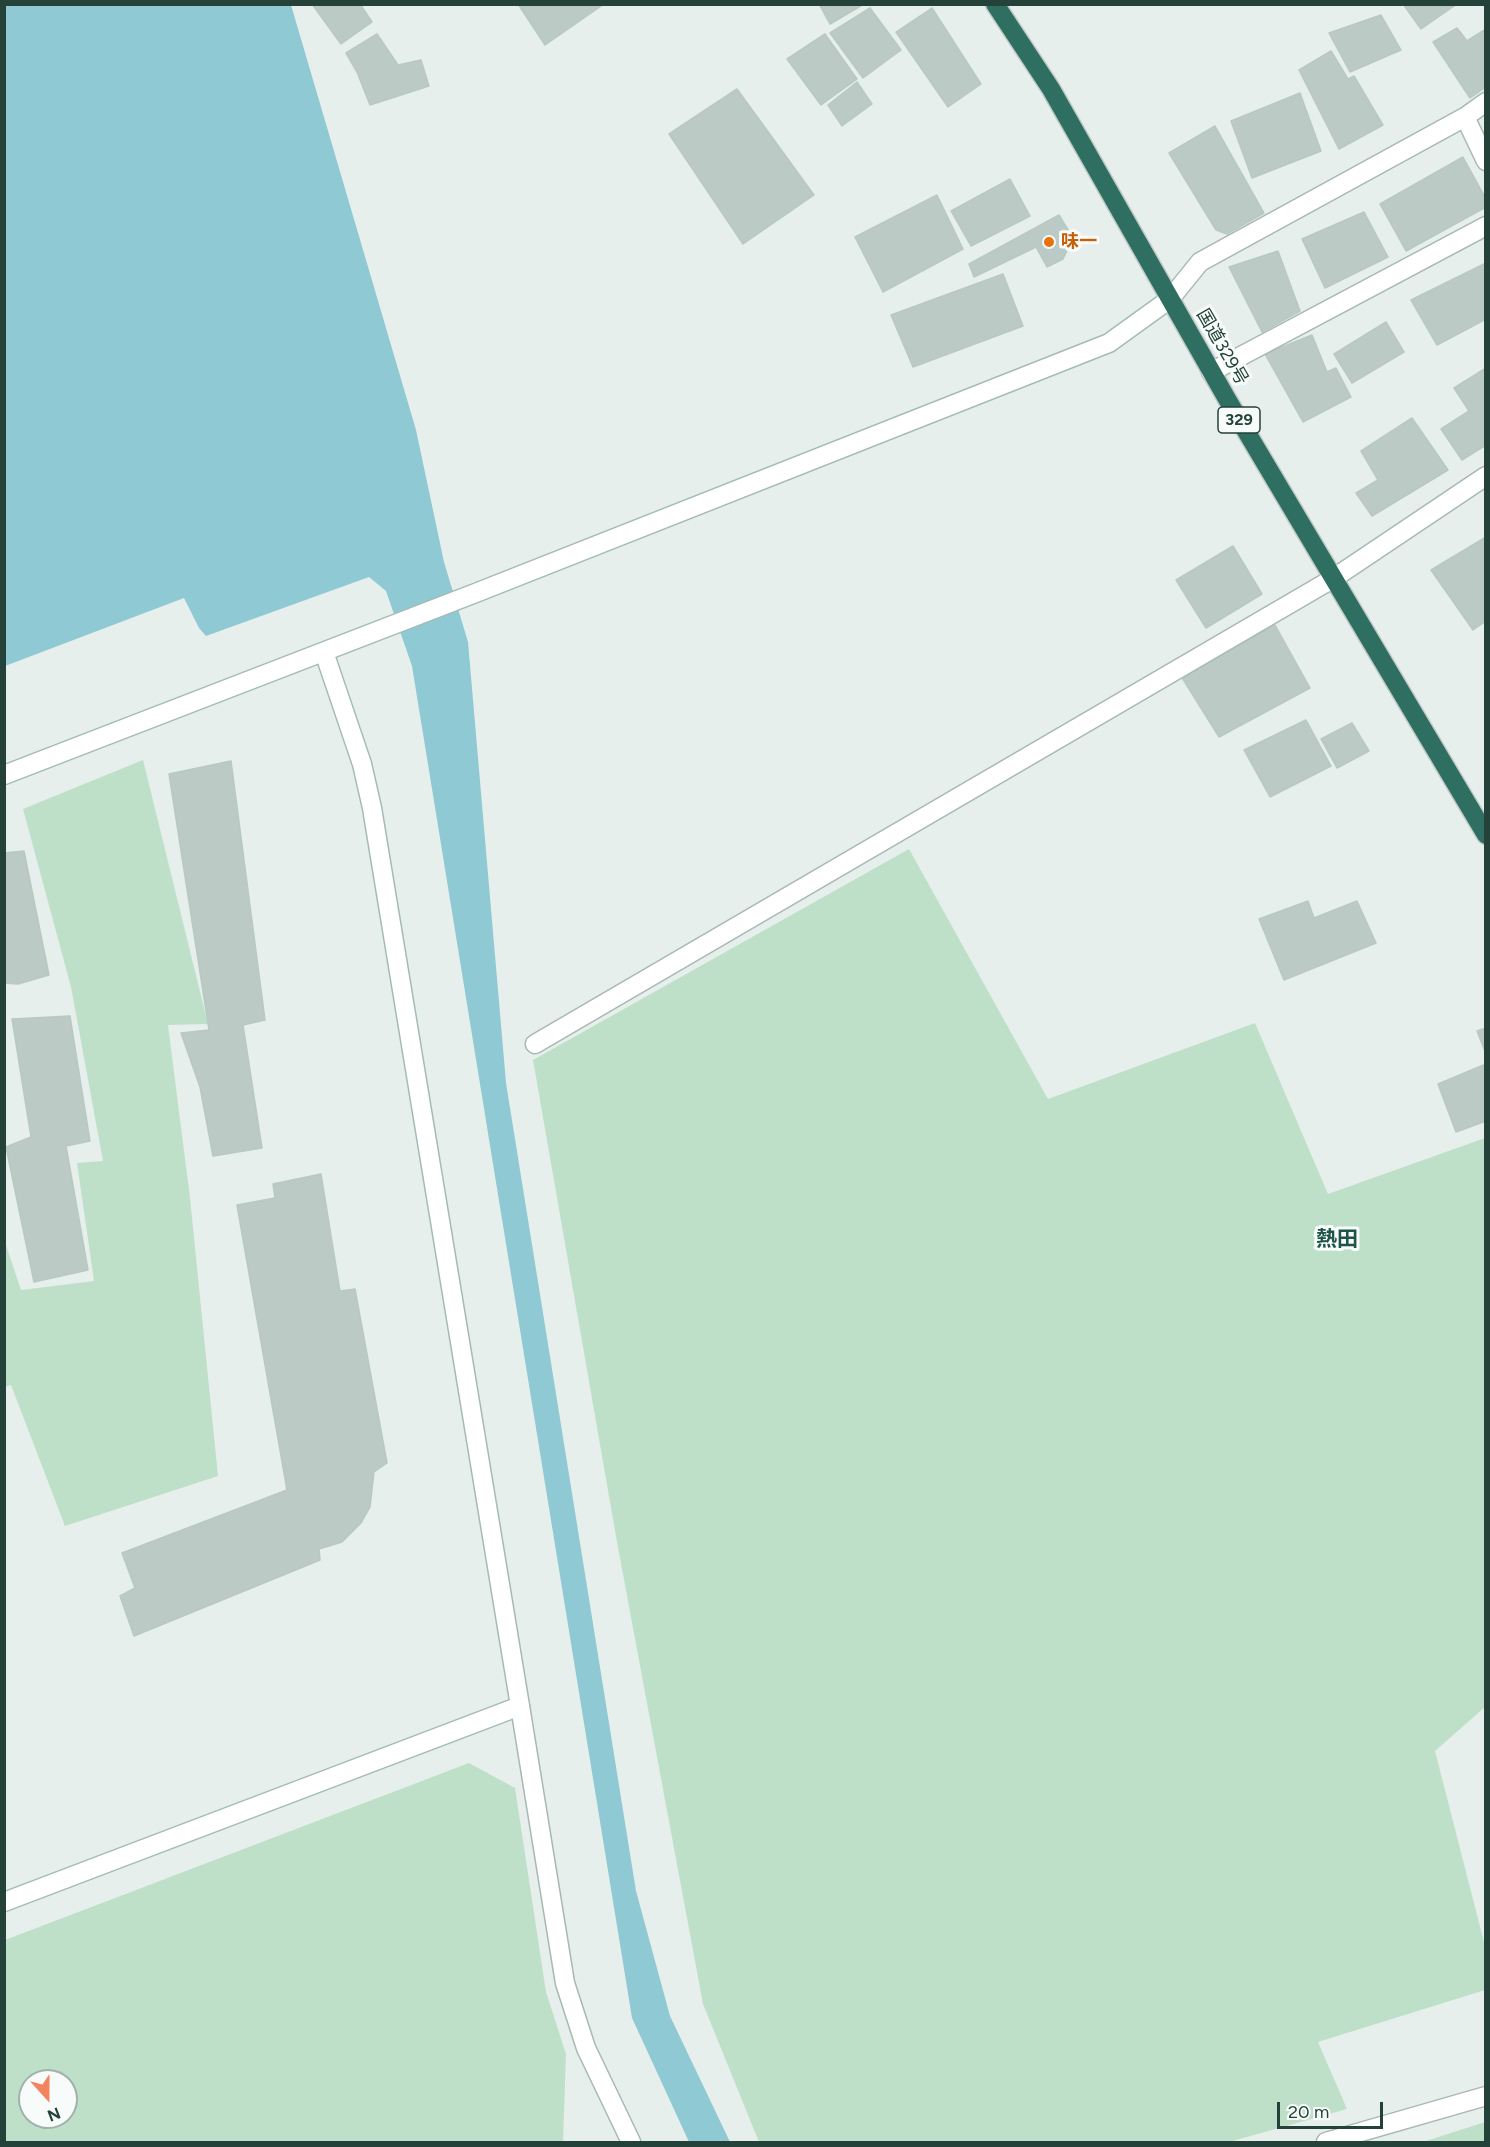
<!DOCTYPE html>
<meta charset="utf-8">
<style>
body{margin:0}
#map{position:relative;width:1490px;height:2147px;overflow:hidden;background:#e6efeb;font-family:Figtree,sans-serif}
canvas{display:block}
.frame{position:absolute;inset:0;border:6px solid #24423a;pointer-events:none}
.north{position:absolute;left:18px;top:2069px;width:60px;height:60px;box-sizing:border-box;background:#f7fbf9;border:2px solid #a3b1ad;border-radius:50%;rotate:159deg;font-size:16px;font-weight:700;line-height:24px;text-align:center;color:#24423a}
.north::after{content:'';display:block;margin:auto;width:21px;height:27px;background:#f4845f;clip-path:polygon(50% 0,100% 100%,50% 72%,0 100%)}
.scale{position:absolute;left:1277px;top:2102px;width:106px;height:27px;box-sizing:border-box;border:3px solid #24423a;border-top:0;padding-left:8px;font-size:18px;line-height:21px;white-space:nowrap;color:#24423a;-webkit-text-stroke:4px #f7fbf9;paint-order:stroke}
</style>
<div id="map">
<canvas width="1490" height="2147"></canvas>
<div class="frame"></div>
<div class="north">N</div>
<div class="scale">20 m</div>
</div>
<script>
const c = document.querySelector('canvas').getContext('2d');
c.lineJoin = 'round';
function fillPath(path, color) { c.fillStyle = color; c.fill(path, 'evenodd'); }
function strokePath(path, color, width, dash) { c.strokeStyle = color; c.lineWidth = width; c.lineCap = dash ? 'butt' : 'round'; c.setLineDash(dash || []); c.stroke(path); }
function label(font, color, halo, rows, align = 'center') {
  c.font = font + ' Figtree,"Noto Sans JP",sans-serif'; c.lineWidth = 6; c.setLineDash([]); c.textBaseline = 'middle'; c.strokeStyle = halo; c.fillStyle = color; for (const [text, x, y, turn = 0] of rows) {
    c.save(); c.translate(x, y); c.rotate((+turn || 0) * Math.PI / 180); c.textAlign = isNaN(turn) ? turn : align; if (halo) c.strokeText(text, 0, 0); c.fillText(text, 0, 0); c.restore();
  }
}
fillPath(new Path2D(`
 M143,760L208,1024L168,1025L190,1198L218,1476L65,1526L11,1385L5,1387V1242L21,1290L94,1281L77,1163L103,1161L71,987L23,809Z
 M909,849L1048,1099L1255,1023L1328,1194L1485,1138V1707L1435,1751L1485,1946V1990L1318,2042L1347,2109L1229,2142H759L703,2004L617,1542L533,1060Z
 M469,1763L515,1788L546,1992L566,2054L563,2142H5V1940ZM30,2081H66V2117H30Z
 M1485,2122V2142H1423Z`), '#bfe0c8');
fillPath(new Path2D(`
 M5,5H291L416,430L444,562L468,642L506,1083L636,1891L670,2016L730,2142H689L632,2018L412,666L386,591L369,577L206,636L199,628L184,598L5,666Z`), '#8ec9d4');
const building = new Path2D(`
 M312,4H360L372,22L341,44Z
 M518,4H604L545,45Z
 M819,4H864L830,24Z
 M1403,4H1457L1421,29Z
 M870,8L901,50L863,78L830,33Z
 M932,8L981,84L948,107L896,32Z
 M1381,15L1401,50L1350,72L1329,33Z
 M1457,28L1467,41L1486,29V87L1470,98L1433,42Z
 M377,34L398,65L421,60L429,86L370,105L357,72L346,53Z
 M825,34L857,79L821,105L787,59Z
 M1331,51L1348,79L1354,76L1383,125L1339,149L1299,70Z
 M857,82L872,104L842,126L828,105Z
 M737,89L814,195L743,244L669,134Z
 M1300,93L1321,151L1252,178L1231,121Z
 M1215,126L1264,213L1227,234L1216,230L1169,153Z
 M1463,157L1486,199V207L1406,251L1380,204Z
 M1010,179L1030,216L971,246L951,211Z
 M937,195L963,249L883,292L855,237Z
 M1364,212L1388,257L1325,288L1302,239Z
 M1059,215L1073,238L1063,259L1047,267L1036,247L974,277L969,264Z
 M1278,251L1300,311L1262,332L1229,267Z
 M1486,263V319L1437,345L1411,300Z
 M1003,274L1023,326L913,367L891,315Z
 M1386,322L1404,352L1352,383L1334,354Z
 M1312,335L1327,372L1336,368L1351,397L1303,422L1265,354Z
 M1486,368V445L1462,460L1441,429L1469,411L1454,388Z
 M1412,418L1448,470L1372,516L1356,493L1378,480L1361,451Z
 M1486,537V621L1473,630L1431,570Z
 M1233,546L1262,594L1206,628L1176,580Z
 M1275,625L1310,688L1219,737L1181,676Z
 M1306,720L1331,766L1270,797L1244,750Z
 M1352,723L1369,751L1337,768L1321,739Z
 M231,761L265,1020L243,1025L262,1148L213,1156L200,1087L181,1033L209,1030L169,774Z
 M24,851L49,975L18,984L4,983V853Z
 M1308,901L1314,918L1357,901L1376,943L1284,980L1259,919Z
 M70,1016L90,1141L66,1146L88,1270L34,1282L6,1147L31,1137L12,1019Z
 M1486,1028V1054L1477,1031Z
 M1486,1064V1121L1456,1132L1438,1084Z
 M321,1174L340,1291L355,1289L387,1463L374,1472L370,1507L361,1523L342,1542L319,1549L320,1560L134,1636L120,1596L135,1588L122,1553L287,1490L237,1205L275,1198L273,1184Z`);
fillPath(building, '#bbcac4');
strokePath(building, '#b8c9c2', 1.5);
const street = new Path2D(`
 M1465,117L1486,161
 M1170,299L1200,262L1465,117L1486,102
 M1211,372L1486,226
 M535,1044L1334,578L1486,476
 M520,1706L565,1983L586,2048L631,2142
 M1326,2142L1486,2096`);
const secondary = new Path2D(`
 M4,775L473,594L1109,343L1170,299
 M4,1902L520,1706L372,808L362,764L324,652`);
const highway = new Path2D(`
 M995,4L1051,89L1227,399L1486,835`);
strokePath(street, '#a8b8b2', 21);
strokePath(secondary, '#a4bbb3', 21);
strokePath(highway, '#c2cac8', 21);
strokePath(street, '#fff', 18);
strokePath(secondary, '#fff', 18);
strokePath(highway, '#2f6f62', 18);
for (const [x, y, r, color] of [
 [1049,242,6,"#e8710a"]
]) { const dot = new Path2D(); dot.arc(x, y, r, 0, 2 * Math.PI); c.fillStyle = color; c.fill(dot); strokePath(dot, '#f7fbf9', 2); }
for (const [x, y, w] of [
 [1239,420,42]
]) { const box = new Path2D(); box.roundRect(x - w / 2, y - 13, w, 26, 4.5); c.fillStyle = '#f7fbf9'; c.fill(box); strokePath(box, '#24423a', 1.5); }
label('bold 16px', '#24423a', null, [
 ["329",1239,420]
]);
label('bold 18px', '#c56008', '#f7fbf9', [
 ["味一",1061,242]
], 'left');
label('18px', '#24423a', '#f7fbf9', [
 ["国道329号",1222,347,60]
]);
label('bold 21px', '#1f5548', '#f7fbf9', [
 ["熱田",1337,1240]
]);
</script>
